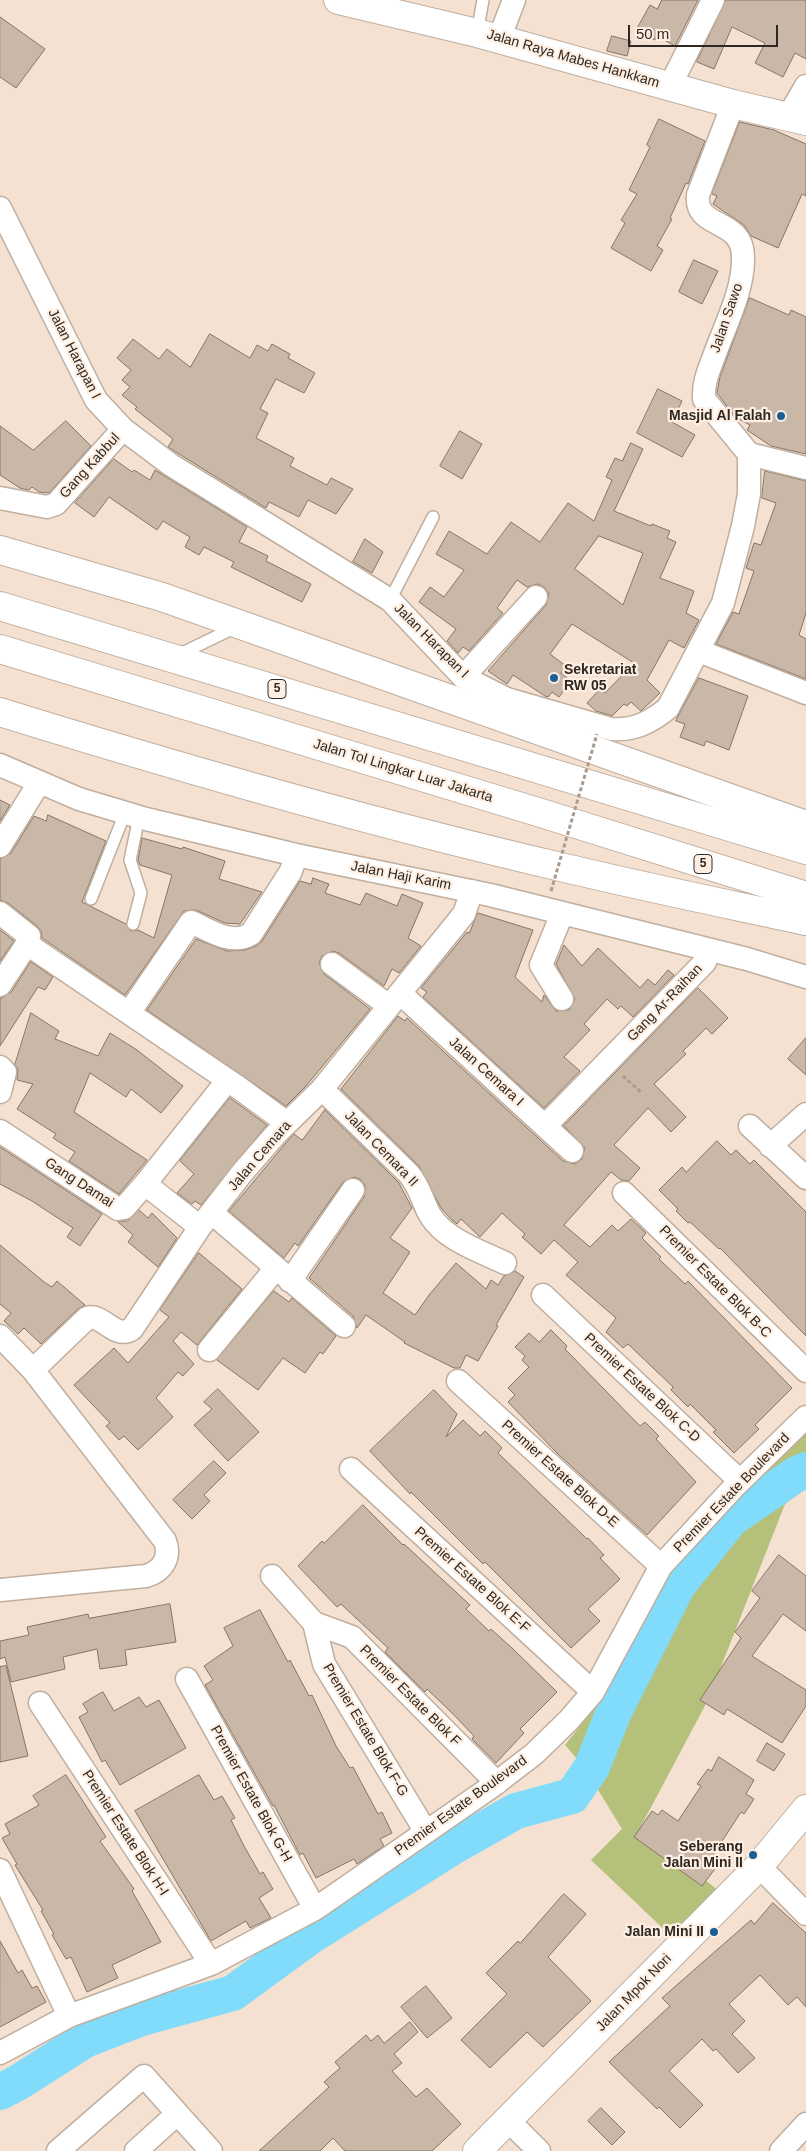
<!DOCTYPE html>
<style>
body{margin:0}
#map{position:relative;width:806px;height:2151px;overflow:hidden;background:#f4e1d1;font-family:Arial,sans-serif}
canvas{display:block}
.scale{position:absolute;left:628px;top:25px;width:150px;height:22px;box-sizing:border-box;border:2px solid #2f2822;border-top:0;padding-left:6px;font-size:15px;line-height:18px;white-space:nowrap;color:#2f2822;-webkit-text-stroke:4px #feefe2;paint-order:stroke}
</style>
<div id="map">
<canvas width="806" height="2151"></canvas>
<div class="scale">50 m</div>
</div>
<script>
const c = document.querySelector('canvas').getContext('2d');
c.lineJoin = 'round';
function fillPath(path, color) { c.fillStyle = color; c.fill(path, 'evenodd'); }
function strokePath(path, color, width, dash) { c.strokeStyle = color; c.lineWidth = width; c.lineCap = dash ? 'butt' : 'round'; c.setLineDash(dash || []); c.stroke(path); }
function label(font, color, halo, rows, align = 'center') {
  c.font = font + ' Arial,sans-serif'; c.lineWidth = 4.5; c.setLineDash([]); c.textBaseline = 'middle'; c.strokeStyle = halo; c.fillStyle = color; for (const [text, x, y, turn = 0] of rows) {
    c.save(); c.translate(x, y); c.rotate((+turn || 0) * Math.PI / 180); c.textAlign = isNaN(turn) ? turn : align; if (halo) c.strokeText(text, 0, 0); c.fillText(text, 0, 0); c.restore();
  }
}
fillPath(new Path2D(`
 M806,1428V1488L785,1504L708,1700L640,1828L719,1891L672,1937L591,1860L622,1829L584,1767L565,1745L607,1692L652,1592L683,1546Z`), '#b5c17b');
strokePath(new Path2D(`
 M0,2092L19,2082L85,2040L142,2018L233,1993L311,1936L456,1845L516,1811L572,1796L592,1767L613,1714L678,1585L731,1519L795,1475L806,1470`), '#81dcfc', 36);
const building = new Path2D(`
 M662,0H698L675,46L657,36L655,40L636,30L650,5L657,9Z
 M726,0H806V59L795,53L783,77L755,63L765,43L732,27L714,69L697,62Z
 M0,17L45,49L16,88L0,77Z
 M612,36L631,41L627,56L607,51Z
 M659,119L705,141L688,184L686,183L670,218L672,219L657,246L663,250L651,271L611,248L625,223L621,220L637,194L629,190L650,147L647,145Z
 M740,122L774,130L806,144V196L802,194L778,248L751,236L744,225L713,204L717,196L712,194Z
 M694,260L718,271L702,304L679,292Z
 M750,298L789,315L791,310L806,317V454L771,446L747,430L750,425L735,417L717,393L720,377Z
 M210,334L250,358L257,345L268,351L272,344L290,354L288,358L315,373L304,393L276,379L260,409L268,413L256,438L294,458L290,466L327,485L331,478L353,489L336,514L308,500L299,517L269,502L266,508L168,447L173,439L135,409L137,407L122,395L130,387L122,380L131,370L117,358L133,339L159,359L167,349L190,367Z
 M658,389L682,401L672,422L695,435L682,457L637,433Z
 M66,421L91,446L49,493L39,492L32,487L29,490L20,488L0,475V426L33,450Z
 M460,431L482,444L462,479L440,466Z
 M631,443L643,449L614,511L651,526L652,524L670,531L667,538L676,542L660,578L694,591L686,613L699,620L684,648L669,640L647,680L660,693L642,710L641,711L631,702L627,706L624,704L612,716L596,711L587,703L600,689L605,693L634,663L572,624L550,654L566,666L561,673L571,681L559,697L552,692L548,697L545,696L513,675L507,684L488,671L546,605L549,594L544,587L538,584L527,587L517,580L497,608L503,613L469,651L463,647L458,653L447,641L456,629L419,602L430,587L444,597L464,570L436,554L449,531L487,554L511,522L540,542L568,503L594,521L612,480L606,477L615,458L622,461ZM599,536L643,553L623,605L575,569Z
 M114,459L132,472L134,470L150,480L155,470L247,527L239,542L268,556L266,561L311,584L302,602L231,567L234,562L204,547L199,555L185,547L190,537L163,521L157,530L109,497L94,517L75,503Z
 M765,471L806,481V613L799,635L806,639V679L716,644L733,612L739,614L754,571L746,568L754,543L761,545L776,503L762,498Z
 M365,539L383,552L372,573L353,562Z
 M699,678L748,696L729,750L706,741L704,746L680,737L685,724L676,721Z
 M0,800L10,805L0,821Z
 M48,815L106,841L82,902L126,924L131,931L138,930L154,938L172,875L140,865L138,860L142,838L182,849L183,847L225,861L219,879L262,892L240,924L225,923L196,910L184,911L125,995L42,938L41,931L37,926L8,903L0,900V859L11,853L34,816L46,821Z
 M313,878L329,884L325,893L360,905L366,893L397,906L402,894L423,903L408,938L421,946L399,973L392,969L384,986L339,953L333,951L322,956L319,963L324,974L370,1009L306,1086L286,1106L147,1010L196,939L227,951L245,950L256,946L262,941L300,881L311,884Z
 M478,913L533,930L515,977L542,1002L544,995L556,1011L569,1010L575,999L556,964L564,945L582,966L598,948L640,988L648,979L655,985L668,970L674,975L633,1017L621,1006L618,1009L607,999L584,1024L590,1030L564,1057L580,1071L544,1108L423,997L427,992L421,988L467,932L469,933Z
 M0,930L14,941L0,961Z
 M31,962L53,977L45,990L38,987L0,1046V999L11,992Z
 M698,988L728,1018L712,1034L706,1028L683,1051L686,1054L654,1084L686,1117L671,1132L648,1108L614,1145L640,1168L629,1181L621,1180L611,1172L564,1225L590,1247L612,1225L618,1231L631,1219L646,1233L642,1238L661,1257L659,1259L685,1284L688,1281L792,1388L755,1425L759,1429L734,1453L713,1432L716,1430L690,1404L688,1407L671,1390L673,1387L650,1365L628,1344L623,1348L606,1332L616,1318L566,1275L578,1262L554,1240L541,1254L522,1237L525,1234L502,1213L480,1237L461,1219L457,1224L453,1221L441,1208L419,1166L341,1089L398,1016L405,1021L407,1018L563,1161L575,1164L582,1159L585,1148L564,1126Z
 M31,1013L59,1031L55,1039L98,1056L110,1033L137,1050L183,1086L161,1113L131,1089L126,1097L90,1073L74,1112L147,1160L119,1194L69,1161L75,1152L53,1138L56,1134L17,1109L33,1084L17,1080L18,1069L15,1065Z
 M806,1038V1075L788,1059Z
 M230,1098L267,1125L201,1205L195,1201L192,1204L177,1193L194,1174L180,1161Z
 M325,1110L399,1183L412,1208L390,1238L410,1252L383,1293L415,1315L429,1295L456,1263L486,1289L491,1280L498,1285L504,1276L515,1271L524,1277L496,1325L498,1326L478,1361L466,1355L460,1368H454L404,1343L405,1342L366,1315L357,1328L353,1316L309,1278L364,1197L365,1185L360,1179L354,1177L343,1182L298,1246L295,1243L284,1258L229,1211L285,1144L294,1134L302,1140Z
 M717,1141L731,1155L736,1150L750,1164L754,1160L806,1212V1336L720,1248L719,1249L690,1222L688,1223L676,1211L678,1209L659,1190L682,1167L686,1172Z
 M0,1147L102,1214L80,1246L67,1237L73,1228L32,1201L0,1184Z
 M139,1210L148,1218L152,1213L177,1238L158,1267L128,1242L133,1235L117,1221H127Z
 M0,1245L44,1282L52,1287L57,1281L85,1305L78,1309L41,1344L24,1328L18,1334L4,1321L11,1313L0,1304Z
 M199,1253L242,1289L197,1345L181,1332L173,1341L194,1364L183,1376L178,1372L156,1398L173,1417L138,1450L124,1436L119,1440L106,1426L110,1423L74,1385L114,1348L128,1363L169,1317L160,1310Z
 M274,1291L289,1302L292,1298L336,1336L323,1354L320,1352L305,1373L283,1358L258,1390L217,1360Z
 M551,1330L567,1346L565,1349L640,1426L645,1422L659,1436L656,1439L696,1482L647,1535L557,1453L508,1402L515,1395L508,1388L529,1367L522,1360L525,1356L515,1347L529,1333L539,1342Z
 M218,1389L259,1432L228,1461L194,1425L212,1409L204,1402Z
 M434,1390L457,1414L446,1437L463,1420L480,1436L485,1431L502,1448L498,1453L587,1539L588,1538L604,1555L600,1558L620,1579L588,1609L600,1621L571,1648L485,1562L483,1564L411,1492L410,1494L370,1451Z
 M214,1461L226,1473L204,1495L210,1501L192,1519L173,1500Z
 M363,1505L403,1545L404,1544L470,1605L466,1609L489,1631L491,1629L512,1648L557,1692L520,1729L524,1733L496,1763L472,1739L474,1736L452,1713L427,1689L425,1692L385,1652L388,1648L341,1604L337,1607L298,1566L322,1541L324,1543Z
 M779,1555L806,1576V1631L783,1614L752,1656L806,1690V1706L782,1743L727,1709L724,1715L700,1700L741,1638L735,1632L760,1598L752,1591Z
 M170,1604L176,1642L125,1650L127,1665L100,1669L97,1649L63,1657L65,1669L11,1682L5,1657L0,1659V1641L29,1635L27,1627L88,1614L89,1618Z
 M260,1610L288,1662L290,1660L309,1696L312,1695L336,1746L350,1768L353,1767L378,1814L382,1812L392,1833L380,1839L384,1846L357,1864L354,1859L316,1878L303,1853L300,1855L274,1805L273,1806L205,1685L213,1680L204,1666L233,1646L224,1628Z
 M6,1666L28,1756L0,1762V1667Z
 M103,1692L114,1711L139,1697L146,1707L159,1700L186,1748L120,1785L105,1760L102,1762L79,1717L88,1712L83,1704Z
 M767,1743L785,1754L774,1771L757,1761Z
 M719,1757L754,1780L746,1794L754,1799L744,1814L741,1812L713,1855L721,1861L702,1886L634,1837L652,1811L658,1815L662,1810L678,1821L701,1786L697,1784L708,1769L711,1771Z
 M66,1775L106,1837L100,1841L134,1889L132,1891L161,1942L112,1965L118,1978L87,1992L71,1957L66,1959L52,1935L54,1934L41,1911L43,1910L15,1865L17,1864L2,1838L10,1834L5,1824L39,1805L33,1796Z
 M199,1775L214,1800L222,1796L235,1818L231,1820L244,1846L260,1874L263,1872L273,1889L259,1898L271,1918L250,1928L246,1921L211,1941L135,1811Z
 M564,1894L586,1914L548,1957L591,2001L543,2047L527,2032L490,2068L461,2040L507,1994L486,1973L518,1941L520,1943Z
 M773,1903L806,1933V2007L797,1997L788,2005L760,1975L729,2004L745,2021L732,2034L755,2058L738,2073L716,2049L713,2051L702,2039L669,2071L703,2105L680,2128L659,2107L657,2109L609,2062L670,2006L662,1998L751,1920L754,1924Z
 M0,1941L18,1973L22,1970L32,1988L37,1986L46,2002L0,2027Z
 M426,1986L452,2018L427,2038L401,2007Z
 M410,2022L418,2032L394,2054L402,2063L392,2071L416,2097L427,2088L461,2124L432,2151H345L333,2138L320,2151H259L329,2087L324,2082L340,2068L335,2062L366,2035L371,2041L378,2035L384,2043Z
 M601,2108L625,2132L612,2145L588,2121Z`);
fillPath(building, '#c9b7a8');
strokePath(building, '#867567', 1);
const lane = new Path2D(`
 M477,33L483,0
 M390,600L433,517
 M176,656L236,627
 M91,899L125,813
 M133,924L141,893L130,860L139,817`);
const street = new Path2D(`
 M499,39L514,0
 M670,86L713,0
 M733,104L698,195C694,230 743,217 743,257C744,291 724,327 713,359C708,372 703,384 704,399L749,454L806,468
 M788,117L806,86
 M0,208L96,400L123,429L171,465L390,600L463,677L507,699L611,729C634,731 651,722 668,708L723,603L743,526L749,494V454
 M0,498L47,507L56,504L123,429
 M699,651L806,693
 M463,677L536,597
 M0,765L79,799L146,819L296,855L490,895L747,959L806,977
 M0,846L39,783
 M0,913L29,936L27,944L0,985
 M27,944L235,1085L287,1123
 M332,964L389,1006
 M400,993L572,1151
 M562,999L541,965L562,914
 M129,1013L191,922C210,930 231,946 251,934L291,871L296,855
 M0,1067L5,1072L0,1092
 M322,1089L409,1174C420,1187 422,1201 430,1215C445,1240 480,1251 505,1263
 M545,1126L705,962L709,950
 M750,1126L806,1178
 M0,1131L118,1209L124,1208L145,1184L200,1227
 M770,1146L806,1114
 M145,1184L227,1081
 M624,1193L806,1371
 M212,1213L344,1326
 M290,1281L353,1190
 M543,1295L740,1481
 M0,1336L33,1370L165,1541C171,1557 163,1571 146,1576L0,1590
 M209,1350L276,1268
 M33,1370L87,1318C103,1313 114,1340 132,1329L200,1227L242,1173L275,1135L322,1089L464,914L472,891
 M458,1381L661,1566
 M351,1469L593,1692
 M272,1576L314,1623L352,1637L497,1783
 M314,1623L324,1664L426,1832
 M187,1679L315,1909
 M40,1703L211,1964
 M759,1866L806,1914
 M0,1870L69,2016
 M0,2053L69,2016L211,1964L315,1909L491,1787L534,1754L569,1720L593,1692L661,1566L735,1486L806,1417
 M509,2121L539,2151
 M58,2151L144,2076L211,2151
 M136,2151L177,2114
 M781,2151L806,2124`);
const secondary = new Path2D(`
 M338,0L477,33L733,104L806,121
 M477,2151L759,1866L806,1809`);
const highway = new Path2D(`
 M0,550L162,597L806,825
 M0,606L806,850
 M0,649L541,813L806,896
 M0,712C184,769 369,822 557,866C639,886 723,903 806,921`);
strokePath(lane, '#c0ae9e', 14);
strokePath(street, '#c0ae9e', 25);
strokePath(secondary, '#c0ae9e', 30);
strokePath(highway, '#c0ae9e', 30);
strokePath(new Path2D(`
 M623,1076L642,1093`), '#a99b8f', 3, [4, 2.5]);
strokePath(lane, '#fff', 11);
strokePath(street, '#fff', 22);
strokePath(secondary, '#fff', 28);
strokePath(highway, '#fff', 28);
strokePath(new Path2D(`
 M551,891L597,734`), '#a99b8f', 3, [4, 2.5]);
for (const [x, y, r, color] of [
 [781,416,5,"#195f93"],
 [554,678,5,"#195f93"],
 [753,1855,5,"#195f93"],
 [714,1932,5,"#195f93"]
]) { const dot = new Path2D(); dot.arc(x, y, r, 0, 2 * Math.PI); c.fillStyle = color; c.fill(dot); strokePath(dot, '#feefe2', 2); }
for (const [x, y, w] of [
 [277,689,18],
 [703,864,18]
]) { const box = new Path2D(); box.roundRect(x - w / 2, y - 9.5, w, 19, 4); c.fillStyle = '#feefe2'; c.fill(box); strokePath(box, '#2f2822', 1); }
label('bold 12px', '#2f2822', null, [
 ["5",277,689],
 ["5",703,864]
]);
label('14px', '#2f2822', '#feefe2', [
 ["Jalan Raya Mabes Hankkam",573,59,16],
 ["Jalan Sawo",727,318,-71],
 ["Jalan Harapan I",74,354,63],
 ["Gang Kabbul",90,466,-48],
 ["Jalan Harapan I",431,641,45],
 ["Jalan Tol Lingkar Luar Jakarta",403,771,17],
 ["Jalan Haji Karim",401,876,11],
 ["Gang Ar-Raihan",665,1003,-46],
 ["Jalan Cemara I",486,1072,42],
 ["Jalan Cemara II",381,1149,46],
 ["Jalan Cemara",260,1156,-49],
 ["Gang Damai",79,1183,33],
 ["Premier Estate Blok B-C",715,1282,45],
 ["Premier Estate Blok C-D",642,1388,43],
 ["Premier Estate Blok D-E",560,1474,42],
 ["Premier Estate Boulevard",732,1493,-46],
 ["Premier Estate Blok E-F",472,1580,42],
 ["Premier Estate Blok F",410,1696,45],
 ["Premier Estate Blok F-G",365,1730,59],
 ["Premier Estate Blok G-H",251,1794,61],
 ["Premier Estate Boulevard",461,1806,-36],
 ["Premier Estate Blok H-I",125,1833,57],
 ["Jalan Mpok Nori",634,1993,-46]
]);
label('bold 14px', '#2f2822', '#feefe2', [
 ["Masjid Al Falah",771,416],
 ["Sekretariat",564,670,"left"],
 ["RW 05",564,686,"left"],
 ["Seberang",743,1847],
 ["Jalan Mini II",743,1863],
 ["Jalan Mini II",704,1932]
], 'right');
</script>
